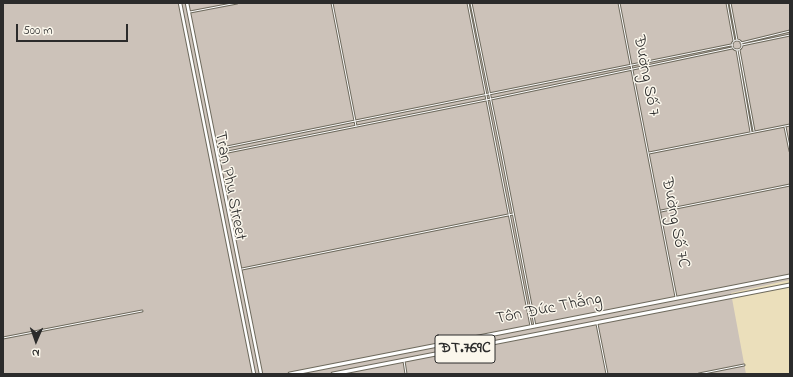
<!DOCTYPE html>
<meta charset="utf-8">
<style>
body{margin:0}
#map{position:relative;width:793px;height:377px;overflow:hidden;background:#ebdfbb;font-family:"Indie Flower",sans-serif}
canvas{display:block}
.frame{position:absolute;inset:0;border:4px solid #2b2b2b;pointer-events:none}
.north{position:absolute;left:16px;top:321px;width:40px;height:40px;-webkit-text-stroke:3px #fbf7ec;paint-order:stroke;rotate:182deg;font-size:11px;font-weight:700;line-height:16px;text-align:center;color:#2b2b2b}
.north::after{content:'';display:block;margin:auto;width:14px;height:18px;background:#2b2b2b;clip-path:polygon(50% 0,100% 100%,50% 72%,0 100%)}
.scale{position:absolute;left:16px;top:24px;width:112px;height:18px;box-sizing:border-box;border:2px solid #2b2b2b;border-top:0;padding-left:5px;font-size:12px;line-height:14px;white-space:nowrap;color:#2b2b2b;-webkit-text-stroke:3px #fbf7ec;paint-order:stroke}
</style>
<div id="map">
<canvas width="793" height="377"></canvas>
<div class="frame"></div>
<div class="north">N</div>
<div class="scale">500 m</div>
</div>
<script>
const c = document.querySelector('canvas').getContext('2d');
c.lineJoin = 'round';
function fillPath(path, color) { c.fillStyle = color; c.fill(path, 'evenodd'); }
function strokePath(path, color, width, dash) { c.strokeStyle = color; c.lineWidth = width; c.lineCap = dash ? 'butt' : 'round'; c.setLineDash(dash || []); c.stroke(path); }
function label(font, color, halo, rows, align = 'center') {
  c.font = font + ' "Indie Flower",sans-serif'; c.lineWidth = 3; c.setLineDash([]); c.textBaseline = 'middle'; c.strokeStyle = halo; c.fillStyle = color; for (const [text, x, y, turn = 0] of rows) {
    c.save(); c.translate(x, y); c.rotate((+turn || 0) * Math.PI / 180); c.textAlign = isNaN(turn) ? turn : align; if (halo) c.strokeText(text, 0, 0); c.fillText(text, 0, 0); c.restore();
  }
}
fillPath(new Path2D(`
 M3,3H790V280L731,293L746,374H3Z`), '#ccc2b9');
const minor = new Path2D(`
 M332,3L356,126
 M468,3L531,326
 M471,3L502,155L535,326
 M619,3L676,297
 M727,3L734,41
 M730,3L737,40
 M190,12L237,3
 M732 45a5 5 0 1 1 10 0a5 5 0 1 1-10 0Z
 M741,43L790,31
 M742,45L790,35
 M737,50L751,132
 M739,50L754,131
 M785,127L790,151
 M217,149L731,45
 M649,153L790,125
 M218,154L491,99L732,48
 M661,211L790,185
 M242,269L513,214
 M597,324L607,374
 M3,338L142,311
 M404,361L406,374
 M699,374L744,365`);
const secondary = new Path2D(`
 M180,3L254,374
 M187,3L261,374`);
const primary = new Path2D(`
 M290,374L790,276
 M333,374L790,285`);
strokePath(minor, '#6e6a5d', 3);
strokePath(secondary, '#6e6a5d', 4.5);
strokePath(primary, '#6e6a5d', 5);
strokePath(minor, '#fff', 1);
strokePath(secondary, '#fff', 2.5);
strokePath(primary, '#fff', 3);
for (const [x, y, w] of [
 [465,349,60]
]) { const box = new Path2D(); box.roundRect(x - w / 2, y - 14, w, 28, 3); c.fillStyle = '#fbf7ec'; c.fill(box); strokePath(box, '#2b2b2b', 1); }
label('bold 16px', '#2b2b2b', null, [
 ["ĐT.769C",465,349]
]);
label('17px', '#2b2b2b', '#fbf7ec', [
 ["Đường Số 7",645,76,79],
 ["Tran Phu Street",229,186,79],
 ["Đường Số 7C",674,223,79],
 ["Tôn Đức Thắng",549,310,-11]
]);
</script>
